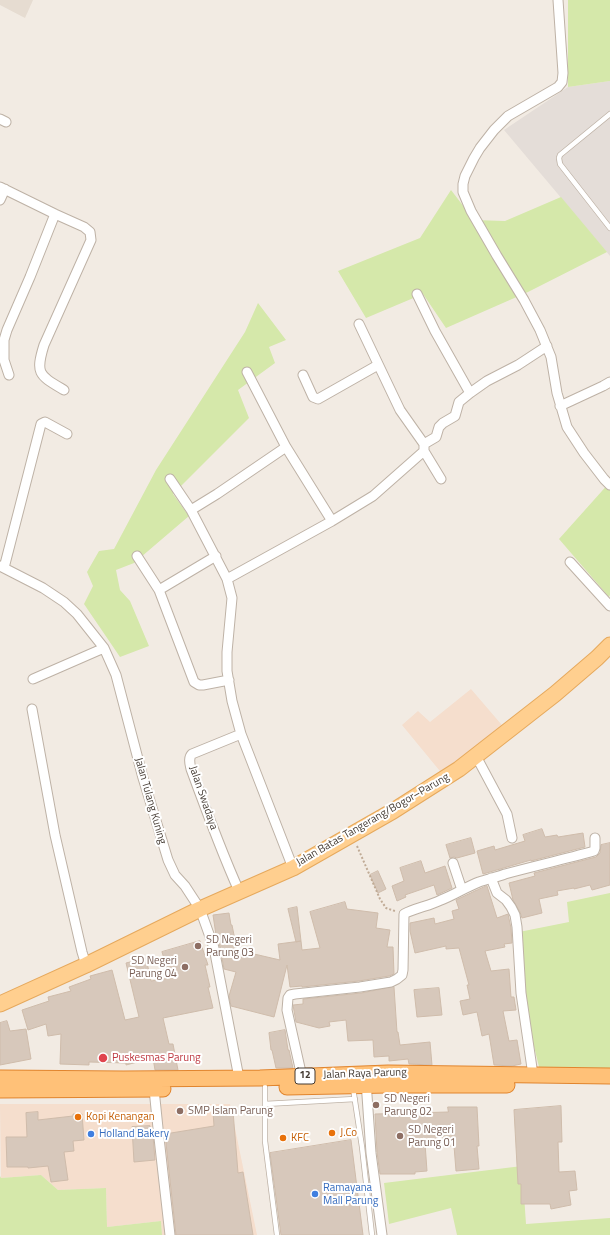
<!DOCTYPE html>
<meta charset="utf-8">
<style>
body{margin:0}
canvas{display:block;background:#f2ebe3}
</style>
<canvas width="610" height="1235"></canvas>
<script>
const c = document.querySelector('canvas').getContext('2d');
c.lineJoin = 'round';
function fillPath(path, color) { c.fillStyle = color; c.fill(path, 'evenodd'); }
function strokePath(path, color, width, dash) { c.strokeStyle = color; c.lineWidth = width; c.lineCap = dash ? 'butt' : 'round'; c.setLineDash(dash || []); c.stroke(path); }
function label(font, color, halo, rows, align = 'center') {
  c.font = font + ' "Titillium Web",sans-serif'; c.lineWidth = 4; c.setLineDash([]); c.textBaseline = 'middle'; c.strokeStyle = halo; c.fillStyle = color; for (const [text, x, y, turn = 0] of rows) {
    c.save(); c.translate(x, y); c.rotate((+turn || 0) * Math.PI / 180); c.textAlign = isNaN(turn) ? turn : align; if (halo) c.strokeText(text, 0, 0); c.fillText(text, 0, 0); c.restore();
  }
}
fillPath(new Path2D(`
 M0,0H33L25,18L0,5Z`), '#e6dcd1');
fillPath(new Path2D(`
 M471,689L507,731L444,776L402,725L418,711L430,722Z
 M0,1104H230L257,1235H162L161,1221L107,1227L106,1188L58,1190L41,1175L1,1178Z`), '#f5decd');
fillPath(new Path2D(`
 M610,81V256L504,130L568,87Z`), '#e4ddd8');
fillPath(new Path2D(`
 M568,0H610V81L568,87Z
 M451,190L474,220L505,221L561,197L607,252L528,292L446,328L423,294L366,318L338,271L420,238Z
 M258,303L286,340L269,347L275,363L238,390L249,418L173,494L189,516L134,563L116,570L120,590L130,601L149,646L120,657L84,604L93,586L87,572L99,551L114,549L156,470L245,332Z
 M610,482V595L609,597L559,539Z
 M610,893V1079H542L528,1022L519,932L569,922L567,902Z
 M522,1166L526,1224L610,1218V1235H457L451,1208L389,1224L384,1183Z
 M41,1175L58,1190L106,1188L107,1227L161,1221L162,1235H0V1176L1,1178Z`), '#d5e8aa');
const building = new Path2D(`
 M542,829L545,837L557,835L558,837L583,833L585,847L531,861V860L483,874L477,851L494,846L495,850L525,841L523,835Z
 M471,838L475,853L457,858L454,857L450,858L446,845Z
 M610,843V885L592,890L590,885L574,889V888L557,891L558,895L539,899L542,913L522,918L520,912L513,900L509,883L535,876L534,873L596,857L600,853L601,845Z
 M421,861L425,873L445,866L452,888L437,895L434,885L405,895L406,897L397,901L392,886L404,881L400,868Z
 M378,871L386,889L378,893L370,875Z
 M487,886L497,918L508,914L511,928L512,943L504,944L505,947L485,951L491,971L509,969L511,997H514L516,1010L503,1011L509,1041L517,1040L521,1064L512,1066L494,1065L489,1034L482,1036L477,1012L463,1015L460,1001L470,999L467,985H469L459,948L446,949V946L415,953L410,931V923L434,918L435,924L454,919L452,911L459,909L456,900L477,890Z
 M345,902L347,909L378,913L376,928L390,930L387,947H393L394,974L389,976L359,981L302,987V986L290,987L287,965L274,1017L231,1006L229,996L236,972L224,969L220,947L216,935L213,915L229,913L231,925H232L237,950L280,960L278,944L301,941L302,950L320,948L310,912Z
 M297,907L301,941L296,942L288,909Z
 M200,941L208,965H205L210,987H208L213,1008L163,1018L169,1044H173L178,1070H155L153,1058L126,1065V1063L89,1062V1065L60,1064L61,1034L48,1036L46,1024L28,1030L22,1010L49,1001L48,997L71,991L69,987L91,979L90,976L112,970L125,1020L139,1017L126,963L146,958L151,981L170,978L162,952Z
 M394,987L397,1032H398L400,1045L430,1042L432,1065L409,1064L408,1059L389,1061V1056L374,1057L373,1040L348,1041L346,1020L329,1022L330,1026L319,1028L296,1022L293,1005L303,1004V999L361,993Z
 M439,988L442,1015L417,1017L414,990Z
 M7,1021L10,1031L26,1029L31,1059L0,1065V1023Z
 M285,1030L288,1050H289L293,1068H276L272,1050H271L269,1033Z
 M561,1106L562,1142H558L559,1172L575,1171L577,1190L569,1191L571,1205L551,1209L550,1204H521V1184H518L514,1110Z
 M448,1107H477L479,1146H477L479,1169L456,1171L454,1146H449V1142L425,1143L427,1171L415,1172V1174H380L377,1152L375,1114L448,1112Z
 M233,1111L238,1173L243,1172L253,1235H176L165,1134L214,1126L213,1112Z
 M38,1112V1120L73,1116V1114H82L84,1140L73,1141L74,1151L64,1152L68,1180L51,1182L48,1166L28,1168V1167H7L6,1137H27L26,1113Z
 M150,1126L151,1136H153L155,1160L134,1162L132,1127Z
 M351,1140L363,1235H281L270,1153Z`);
fillPath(building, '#d7c8bb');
strokePath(building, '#cfbcab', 1);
const service = new Path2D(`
 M610,114L560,155L559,158L560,164L610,228
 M353,1088L362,1147L372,1235
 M265,1104V1087
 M277,1235L265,1141V1104L355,1099`);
const minor = new Path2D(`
 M558,0L563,73L562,82L558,87L508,116L494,130L480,148L474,158L465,176L463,184V192L471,211L497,256L524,300L540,330L551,357L557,393L567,427L584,453L604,479L610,485
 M0,119L6,122
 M0,187L55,214L84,227L90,232L91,240L44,345C35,374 39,375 64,390
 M0,200L5,189
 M417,294L435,331L470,393
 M359,324L400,410L424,444V451L441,479
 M247,372L286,447L332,521
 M9,375L4,360V340L7,330L30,277L55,214
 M303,375L313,397L318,399L378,365
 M560,406L603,386L610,382
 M424,444L436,437L439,427L443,423L455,416L459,402L470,393L487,381L518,365L547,346
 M170,479L191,510L227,579L232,598L227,652V671L232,701L241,734L293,868
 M191,510L217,494L286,447
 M137,556L159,590L194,682L199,685H203L229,680
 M570,562L610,606
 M0,566L43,588L64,602L77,614L104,648L116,675L143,778L168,860L175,875L185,886L200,909L214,948L239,1078
 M4,568L41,424L45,422L67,434
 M227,579L332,521L373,496L424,451
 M159,590L216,556
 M33,679L104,648
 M32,709L55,835L82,952L86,965
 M476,756L507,814L512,838
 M453,863L462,890
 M491,878L497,893L506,900L511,907L515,915L517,927L521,993L533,1075
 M239,891C221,851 206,810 191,769C190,764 188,758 192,754L241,734
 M302,1077L287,1010L288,998L290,995L295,994L360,987L391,982L397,979L402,975L403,970L404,914C415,908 429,906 441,900C454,895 466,887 479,882C488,879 497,877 505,874C535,866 565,859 594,851L595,848V838
 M366,1081L371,1153L382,1235
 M154,1089L159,1138L170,1235`);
const primary = new Path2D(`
 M0,1004L86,965L200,909L293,868L393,811L459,769L555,694L597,658L610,645`);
const trunk = new Path2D(`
 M0,1078L123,1079L260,1078L388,1073L610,1076
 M287,1087L389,1085H507
 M0,1090L163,1089`);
strokePath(service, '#beb2a6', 6);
strokePath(minor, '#beb2a6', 11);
strokePath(primary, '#e6a95d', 17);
strokePath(trunk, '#e1852e', 17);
strokePath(new Path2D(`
 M357,846L380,899L386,908L395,911`), '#c0ab96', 2, [2, 2]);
strokePath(service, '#fff', 4.5);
strokePath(minor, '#fff', 9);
strokePath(primary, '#ffcf8f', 15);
strokePath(trunk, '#ffc178', 15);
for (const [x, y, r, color] of [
 [198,946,4,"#8d6e63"],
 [185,967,4,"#8d6e63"],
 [103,1058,5,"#e0444e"],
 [376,1105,4,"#8d6e63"],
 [180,1111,4,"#8d6e63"],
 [78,1117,4,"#e8710a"],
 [332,1133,4,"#e8710a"],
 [91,1134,4,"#3f7fe0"],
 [400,1136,4,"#8d6e63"],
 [283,1138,4,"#e8710a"],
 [315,1194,4,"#3f7fe0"]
]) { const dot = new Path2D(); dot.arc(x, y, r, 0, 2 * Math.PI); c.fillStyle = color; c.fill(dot); strokePath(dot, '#fff', 1.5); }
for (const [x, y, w] of [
 [305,1076,20]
]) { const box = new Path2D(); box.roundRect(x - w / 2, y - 8, w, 16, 3); c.fillStyle = '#fff'; c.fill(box); strokePath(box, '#443b33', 1); }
label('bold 10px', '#443b33', null, [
 ["12",305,1076]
]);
label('11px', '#443b33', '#fff', [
 ["Jalan Swadaya",203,798,71],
 ["Jalan Tulang Kuning",150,801,74],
 ["Jalan Batas Tangerang/Bogor–Parung",373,820,-30],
 ["Jalan Raya Parung",365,1074,-2]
]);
label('11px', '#785e54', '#fff', [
 ["SD Negeri",206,940],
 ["Parung 03",206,953],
 ["SD Negeri",177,961,"right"],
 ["Parung 04",177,974,"right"],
 ["SD Negeri",384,1099],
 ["Parung 02",384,1112],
 ["SMP Islam Parung",188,1111],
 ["SD Negeri",408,1130],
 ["Parung 01",408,1143]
], 'left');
label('11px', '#be3a42', '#fff', [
 ["Puskesmas Parung",112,1058]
], 'left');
label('11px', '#c56008', '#fff', [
 ["Kopi Kenangan",86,1117],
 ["J.Co",340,1133],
 ["KFC",291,1138]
], 'left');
label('11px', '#366cbe', '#fff', [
 ["Holland Bakery",99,1134],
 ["Ramayana",323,1188],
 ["Mall Parung",323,1201]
], 'left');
</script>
